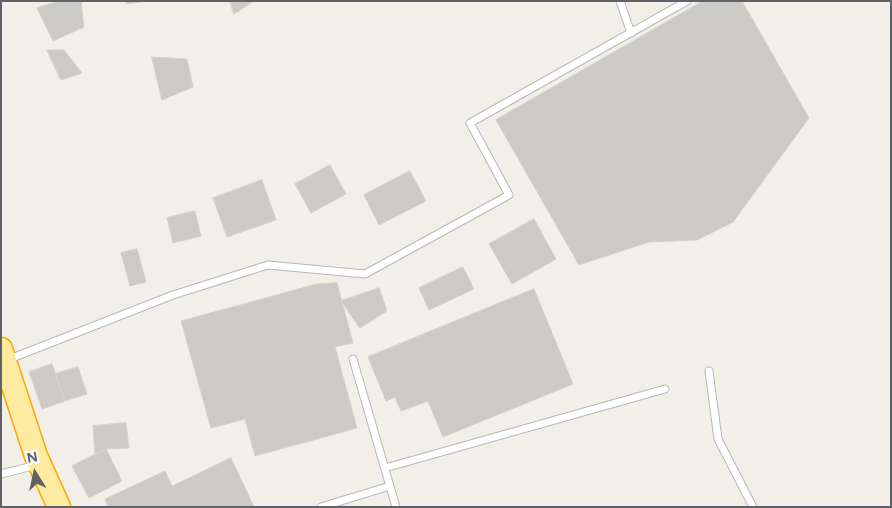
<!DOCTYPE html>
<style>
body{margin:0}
#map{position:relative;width:892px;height:508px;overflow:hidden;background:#f1efe8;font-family:Figtree,sans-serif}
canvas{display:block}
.frame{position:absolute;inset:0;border:2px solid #5f6368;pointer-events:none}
.north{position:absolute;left:10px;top:448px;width:50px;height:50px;-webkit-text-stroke:4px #fff;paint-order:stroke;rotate:350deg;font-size:14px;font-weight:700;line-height:20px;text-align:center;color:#5f6368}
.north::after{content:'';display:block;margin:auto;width:18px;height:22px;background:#5f6368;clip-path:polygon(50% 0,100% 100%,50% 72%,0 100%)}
</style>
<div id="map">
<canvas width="892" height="508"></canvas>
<div class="frame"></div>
<div class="north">N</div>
</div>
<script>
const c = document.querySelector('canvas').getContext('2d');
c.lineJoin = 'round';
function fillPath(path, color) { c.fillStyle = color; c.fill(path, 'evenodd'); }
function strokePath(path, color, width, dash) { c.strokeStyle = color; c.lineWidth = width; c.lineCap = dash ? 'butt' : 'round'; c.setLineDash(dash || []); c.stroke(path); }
const building = new Path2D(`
 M60,1H81L84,27L53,41L37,8Z
 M127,1H147L126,4Z
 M230,1H254L234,14Z
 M703,1H742L809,118L733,222L697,240L649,242L579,265L496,120Z
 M47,50H64L82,73L61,80Z
 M152,57L187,59L193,87L162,100Z
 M330,165L346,194L311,213L295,184Z
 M410,171L426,201L379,225L364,195Z
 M262,180L276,220L227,237L213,198Z
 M195,211L201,236L173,243L167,218Z
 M534,219L556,259L512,284L489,244Z
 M137,249L146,282L130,286L121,253Z
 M463,267L474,289L429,310L419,288Z
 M337,283L353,343L335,347L357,428L255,456L245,419L211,428L181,321L317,284Z
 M379,288L387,311L360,328L341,301Z
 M534,289L573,384L443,437L428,401L401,411L395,397L386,401L368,357Z
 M52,364L65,401L42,409L29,372Z
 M78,367L87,394L65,401L55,374Z
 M126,423L129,448L106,449L95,455L93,426Z
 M106,449L122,481L89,498L72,466Z
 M231,458L254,507H108L105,499L165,471L172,486Z`);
fillPath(building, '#cccac5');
strokePath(building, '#d6d1c6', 1);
const service = new Path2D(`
 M620,1L631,33
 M353,359L396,507
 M7,360L173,295L268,265L365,274L509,195L470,123L687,1
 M709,371L718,439L753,507
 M385,468L665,389
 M1,474L37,465
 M321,507L390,486`);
const trunk = new Path2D(`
 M1,349L36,456L59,507`);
strokePath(service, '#b5b8bc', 9);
strokePath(trunk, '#f9ab00', 25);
strokePath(service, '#fff', 7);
strokePath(trunk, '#feeaa1', 22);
</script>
